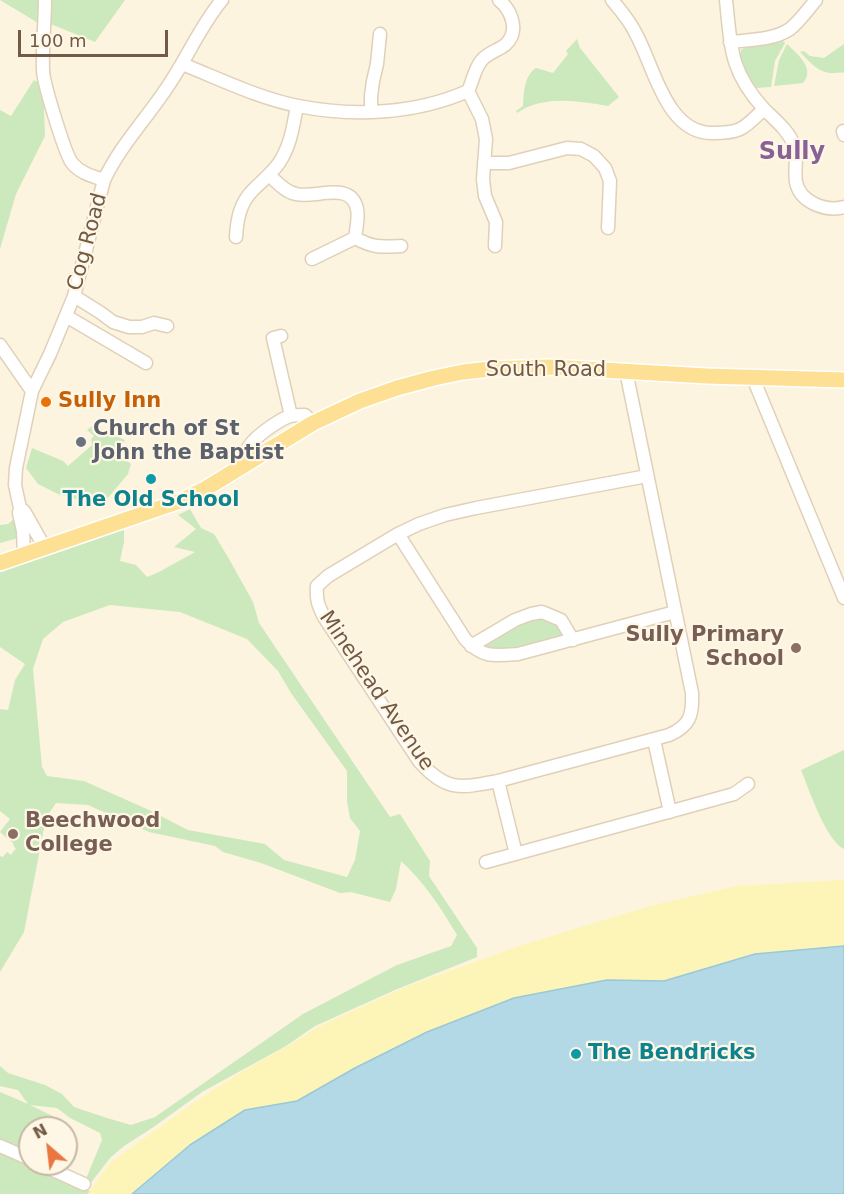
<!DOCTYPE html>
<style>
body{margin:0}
#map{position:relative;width:844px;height:1194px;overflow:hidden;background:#fcf4de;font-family:"DejaVu Sans",sans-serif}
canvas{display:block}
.north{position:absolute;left:18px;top:1116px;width:60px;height:60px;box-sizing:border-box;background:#fff7e5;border:2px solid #c7b8a5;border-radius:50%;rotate:332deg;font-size:16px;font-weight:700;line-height:24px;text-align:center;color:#725a46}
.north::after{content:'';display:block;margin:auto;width:21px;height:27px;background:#ea7640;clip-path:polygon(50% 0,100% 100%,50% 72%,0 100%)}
.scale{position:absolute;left:18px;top:30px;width:150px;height:27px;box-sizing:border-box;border:3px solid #725a46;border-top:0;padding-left:8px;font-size:18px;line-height:21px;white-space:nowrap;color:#725a46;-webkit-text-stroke:4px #fff7e5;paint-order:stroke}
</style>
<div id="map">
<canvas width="844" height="1194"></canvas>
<div class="north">N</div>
<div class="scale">100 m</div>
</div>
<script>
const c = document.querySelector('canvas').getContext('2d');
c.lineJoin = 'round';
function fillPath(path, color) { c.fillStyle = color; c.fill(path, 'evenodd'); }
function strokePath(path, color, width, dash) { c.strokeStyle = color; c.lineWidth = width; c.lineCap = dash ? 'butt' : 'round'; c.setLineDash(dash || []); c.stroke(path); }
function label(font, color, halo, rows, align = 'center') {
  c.font = font + ' "DejaVu Sans",sans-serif'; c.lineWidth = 4.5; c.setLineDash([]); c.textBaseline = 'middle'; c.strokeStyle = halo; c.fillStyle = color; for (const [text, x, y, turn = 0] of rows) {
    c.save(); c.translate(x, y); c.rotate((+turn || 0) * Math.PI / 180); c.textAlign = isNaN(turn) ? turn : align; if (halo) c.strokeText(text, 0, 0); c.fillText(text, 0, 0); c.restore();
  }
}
fillPath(new Path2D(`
 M0,0H125L95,42L53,25L43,26Z
 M577,39L580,48L619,97L608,106C578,101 544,95 517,113L516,111L523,106C524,92 524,76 536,68L553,73L568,54L566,51Z
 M783,41L785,43L775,61L771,87L756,88C749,78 738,63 741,50C751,43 770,46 783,41Z
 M787,44C797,54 816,68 803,83L774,86L779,60Z
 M844,44V73C841,72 837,73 834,73C819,74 810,62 800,52L804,51L810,56L824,58Z
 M34,80L43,85L45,136L16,194L0,249V110L11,116Z
 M93,425L125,440L116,452L131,464L128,474L101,506L58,494L38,484L26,468L32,448L63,461L68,466L92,445L91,439L94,436L87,430Z
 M190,509L201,528L214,534L229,559L253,602L259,623L390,817L400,814L430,861L429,876L477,948V957L395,990L315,1026L286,1046L202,1092L155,1126L124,1146L110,1158L90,1184L86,1179L102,1140L100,1133L70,1118L57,1108L30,1105L63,1121L60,1128H30V1160L0,1146V1092L28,1104L18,1090L0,1086V1066L8,1073L45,1085L62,1094L74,1107L107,1118L131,1125L155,1117L303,1014L397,965L451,946L457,935C441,908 425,883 401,861L396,889L390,902L351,892L340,893L261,863L223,852L215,846L149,832L88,805L56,803L46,818L24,932L0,972V856L3,857L7,852L11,855L16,848L14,847L13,843L0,832L10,819L0,811V709L8,710L15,680L25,664L0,647V568L124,525V542L120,561L136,565L147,577L159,572L195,552L174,547L196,529L178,515ZM110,605L180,612L247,639L278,671L291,693L347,771V801L350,818L360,831L355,860L347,877L284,860L265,844L188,830L149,810L84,781L47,776L42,767L33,669L43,639L63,622Z
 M17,518L18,538L0,543V525L8,524L14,519Z
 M544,616L559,625L564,636C538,643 512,654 485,648L484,646L485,642L524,620Z
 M844,750V849C826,841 809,789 801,770Z
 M0,1150L90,1191L88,1194H0Z`), '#cbe9bd');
fillPath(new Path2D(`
 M844,880V1194H88L110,1163L189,1106L238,1074L295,1042L316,1028L408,986L522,945L650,906L737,886Z`), '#fdf4b7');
const water = new Path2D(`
 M844,946V1194H132L190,1145L245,1110L297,1101L355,1068L427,1032L514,998L607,980L664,981L755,954Z`);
fillPath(water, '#b3d9e6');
strokePath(water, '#99c8d7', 1.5);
const minor = new Path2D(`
 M45,0C45,23 42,47 43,70C43,82 65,154 72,163C80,173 92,176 104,180
 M612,0C621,11 630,21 636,34C654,66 666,134 713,133C742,133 744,128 764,109C775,120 788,130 794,145C798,157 794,169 796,182C800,202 825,212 844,207
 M726,0C731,48 730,72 764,109
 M730,42C750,40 774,40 790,29C800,21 808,9 816,0
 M182,64C220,79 258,98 298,106C354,117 416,114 468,91C473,81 474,70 481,61C487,53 497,51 505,45C520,32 512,11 499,0
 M468,91L482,119L486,139L483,179L485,196L496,222L495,246
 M371,112V96L373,81L377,64L380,34
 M843,131L844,135
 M484,163H509L567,148L581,149L594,156L605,168L610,181L608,228
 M269,175C277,182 285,192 296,194C315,199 351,180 357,209C359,218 356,229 355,238L312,259
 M236,237C237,219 240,203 253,190C262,181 272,173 279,163C291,145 293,126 297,106
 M355,238C374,248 381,247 401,246
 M74,296L101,313L113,322L129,327H142L154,323L167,326
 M66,316L146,363
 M281,336L273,338L291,416
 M0,345L32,391
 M626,371L692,693C693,715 690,726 669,735L498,781C461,788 446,792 419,761L324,617C318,605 316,600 317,586L328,576L398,534L419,524L445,515L476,508L647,476
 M753,378L844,598
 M249,462C248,461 246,454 246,453C248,440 279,420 290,416C295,415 301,415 305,415L313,423
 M21,509L24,511L45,548
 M398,534L465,639C482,658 494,656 518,654L675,612
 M24,555L23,531L19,513L20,508L15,485L16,468L32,391L50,354L74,296L104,180C121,144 149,116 170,83C188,56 201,25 222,0
 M471,646L515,620L531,614L542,612L561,620L573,640
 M654,740L670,812
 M498,781L516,854
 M486,862L734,794L748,784
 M0,1146L30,1159
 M40,1164L84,1184`);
const major = new Path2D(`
 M0,563L183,500L205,489L313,423L360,401L397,388L434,378L463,372L490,369L550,367L707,376L844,380`);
strokePath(minor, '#e0d0ba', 15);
strokePath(major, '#fff', 18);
strokePath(minor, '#fff', 12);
strokePath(major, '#fde094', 15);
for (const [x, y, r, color] of [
 [46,402,6,"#e8710a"],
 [81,442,6,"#6b7280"],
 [151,479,6,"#0f9aa8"],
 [796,648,6,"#8d6e63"],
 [13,834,6,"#8d6e63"],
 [576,1054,6,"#0f9aa8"]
]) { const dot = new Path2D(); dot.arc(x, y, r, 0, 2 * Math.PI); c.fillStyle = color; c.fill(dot); strokePath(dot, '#fff7e5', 2); }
label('21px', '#725a46', '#fff7e5', [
 ["Cog Road",88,242,-75],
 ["South Road",546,371],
 ["Minehead Avenue",376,691,56]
]);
label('bold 21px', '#c56008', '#fff7e5', [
 ["Sully Inn",58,402]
], 'left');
label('bold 21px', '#5b616d', '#fff7e5', [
 ["Church of St",93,430],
 ["John the Baptist",93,454]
], 'left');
label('bold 21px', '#0d838f', '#fff7e5', [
 ["The Old School",151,501],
 ["The Bendricks",588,1054,"left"]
]);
label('bold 21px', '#785e54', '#fff7e5', [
 ["Sully Primary",784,636],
 ["School",784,660],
 ["Beechwood",25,822,"left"],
 ["College",25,846,"left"]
], 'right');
label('bold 24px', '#896196', '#fff7e5', [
 ["Sully",792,153]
]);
</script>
